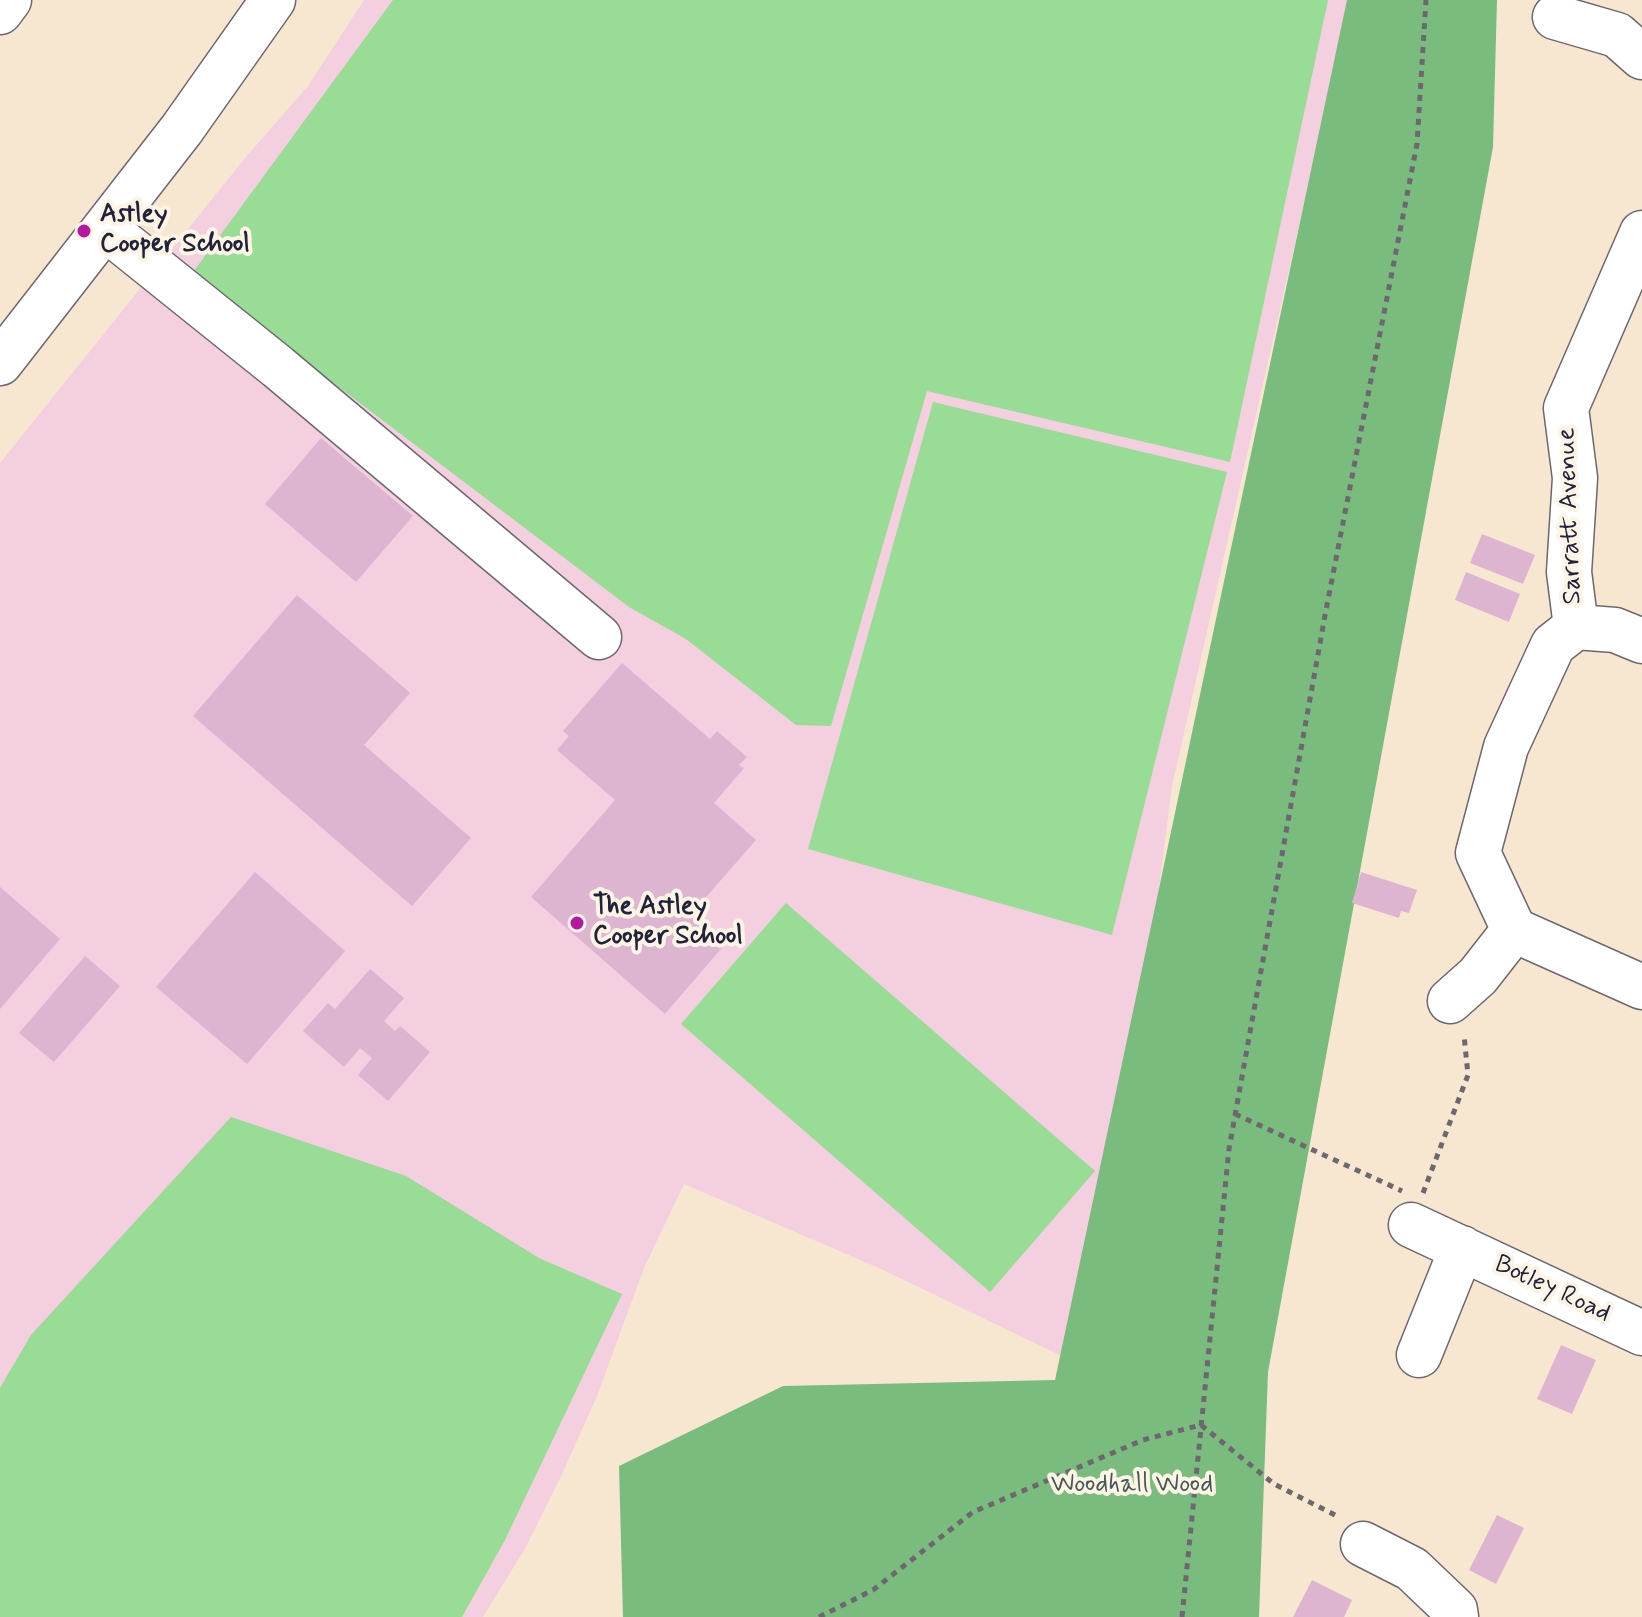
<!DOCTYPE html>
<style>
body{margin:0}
canvas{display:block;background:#f8e7d0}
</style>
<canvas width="1642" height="1617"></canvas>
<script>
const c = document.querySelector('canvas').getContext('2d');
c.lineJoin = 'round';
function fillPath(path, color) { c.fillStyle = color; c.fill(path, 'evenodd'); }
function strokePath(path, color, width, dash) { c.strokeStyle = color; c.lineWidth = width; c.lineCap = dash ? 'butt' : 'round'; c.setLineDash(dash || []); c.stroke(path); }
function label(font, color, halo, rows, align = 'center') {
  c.font = font + ' Mynerve,sans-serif'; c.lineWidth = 8; c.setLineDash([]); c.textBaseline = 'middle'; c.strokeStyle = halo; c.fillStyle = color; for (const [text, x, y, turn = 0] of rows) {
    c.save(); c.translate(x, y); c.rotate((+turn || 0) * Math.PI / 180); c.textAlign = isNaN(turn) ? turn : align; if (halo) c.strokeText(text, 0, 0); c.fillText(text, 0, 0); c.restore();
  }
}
fillPath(new Path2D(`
 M364,0H1350L1172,786L1137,1060L1128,1388L881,1269L684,1184L644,1268L597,1396L563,1472L526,1547L483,1617H0V463L245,158L308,86Z`), '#f3cfe0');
fillPath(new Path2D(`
 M393,0H1328L1230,462L927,391L831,726L796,725L686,639L629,607L191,275Z
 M933,402L1227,472L1112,935L808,849Z
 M786,903L1095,1171L990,1292L681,1024Z
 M231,1117L406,1176L539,1258L622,1294L505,1540L462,1617H0V1388L31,1335Z`), '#98dc95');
fillPath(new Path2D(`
 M1347,0H1497L1493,147L1268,1372L1259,1617H623L619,1466L783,1386L1055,1380Z`), '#7abc7e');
fillPath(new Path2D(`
 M321,438L413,516L356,582L265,504Z
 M1482,534L1535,555L1523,584L1470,563Z
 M1466,572L1520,594L1509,622L1455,600Z
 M297,595L410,693L364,745L471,838L412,906L193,716Z
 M622,663L710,739L717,731L747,757L739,765L744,768L714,803L756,840L692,913L726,943L665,1014L531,897L615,800L557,750L569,736L563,731Z
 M255,872L345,951L247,1064L156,987Z
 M1361,872L1417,890L1409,913L1401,911L1399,918L1352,903Z
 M0,887L60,939L0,1009Z
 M85,956L120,986L54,1062L19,1033Z
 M370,969L404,998L384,1021L395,1031L400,1026L430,1052L388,1101L358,1075L372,1058L360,1048L344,1067L303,1031L328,1003L335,1009Z
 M1561,1345L1596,1360L1572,1414L1537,1399Z
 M1497,1515L1524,1528L1496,1584L1469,1570Z
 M1312,1580L1352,1600L1344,1617H1293Z`), '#deb5d1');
const minor = new Path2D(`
 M0,12L9,0
 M1555,17L1617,35L1642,57
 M106,229L278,367L599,637
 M1642,233L1566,408L1575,478L1569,572L1576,627L1553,645L1506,747L1478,853L1514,930L1642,987
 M0,363L182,129L273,0
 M1576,627L1615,630L1642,641
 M1450,1001L1478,976L1514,930
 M1411,1225L1642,1333
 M1419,1355L1462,1248
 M1363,1544L1412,1569L1455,1610L1456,1617`);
strokePath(minor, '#6d676f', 47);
strokePath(new Path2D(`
 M1235,1114L1402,1191
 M1423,1193L1468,1075L1464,1035
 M819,1617L873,1590L973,1512L1143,1440L1201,1425L1274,1484L1339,1517
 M1182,1617L1229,1149L1326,610L1417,144L1426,0`), '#6d676f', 5, [6, 6]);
strokePath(minor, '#fff', 44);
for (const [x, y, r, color] of [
 [84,231,8,"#b5179e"],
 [577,923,8,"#b5179e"]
]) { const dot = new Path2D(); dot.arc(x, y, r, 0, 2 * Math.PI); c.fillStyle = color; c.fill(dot); strokePath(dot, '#fcf5e5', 3); }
label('bold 26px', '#22223b', '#fcf5e5', [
 ["Astley",100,216],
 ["Cooper School",100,246],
 ["The Astley",593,908],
 ["Cooper School",593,938]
], 'left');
label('26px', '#22223b', '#fcf5e5', [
 ["Sarratt Avenue",1571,516,-92],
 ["Botley Road",1552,1290,25]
]);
label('26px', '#455a56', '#fcf5e5', [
 ["Woodhall Wood",1132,1486]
]);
</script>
